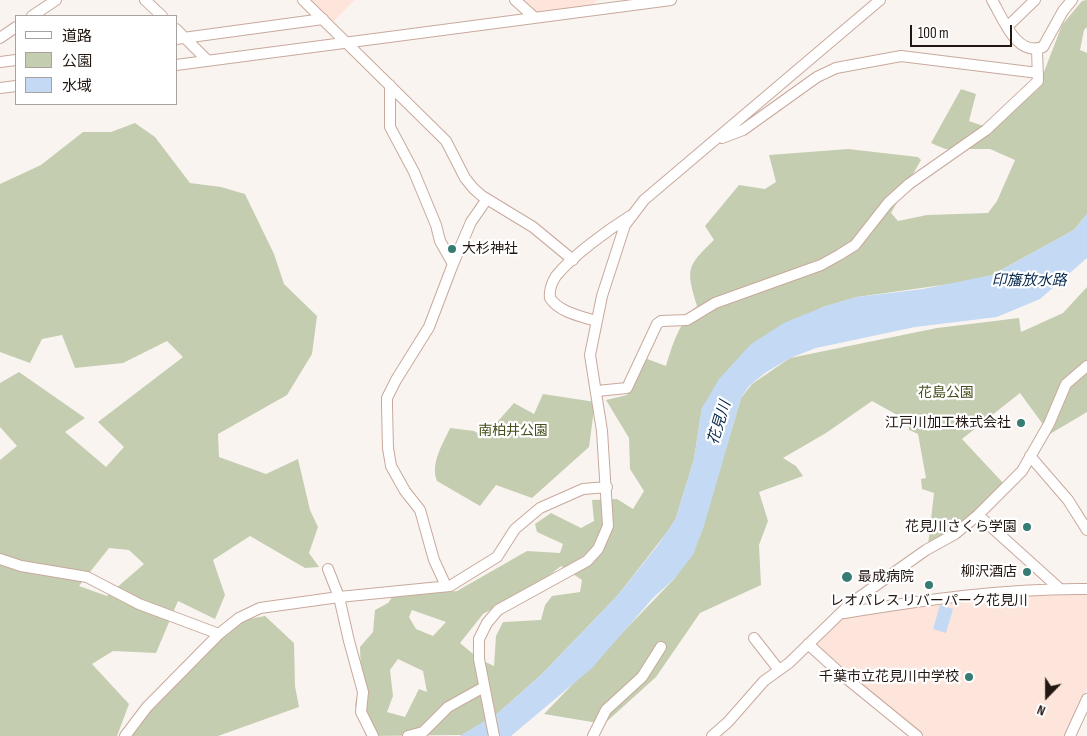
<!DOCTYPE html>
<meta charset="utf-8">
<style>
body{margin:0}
#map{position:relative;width:1087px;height:736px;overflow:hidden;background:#faf4f1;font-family:"Sofia Sans Condensed","Noto Sans JP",sans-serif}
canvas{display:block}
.legend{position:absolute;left:15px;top:15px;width:162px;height:90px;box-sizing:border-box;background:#fff;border:1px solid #a7a2a0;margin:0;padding:6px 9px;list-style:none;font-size:15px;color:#231712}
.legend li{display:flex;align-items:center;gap:10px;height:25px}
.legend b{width:25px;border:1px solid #a7a2a0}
.north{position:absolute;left:1022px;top:671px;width:50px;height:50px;-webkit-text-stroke:4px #fff;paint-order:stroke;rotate:202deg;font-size:14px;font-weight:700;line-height:20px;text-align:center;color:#231712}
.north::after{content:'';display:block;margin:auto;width:18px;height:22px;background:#231712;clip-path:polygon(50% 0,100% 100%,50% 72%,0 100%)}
.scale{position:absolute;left:910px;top:25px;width:102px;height:22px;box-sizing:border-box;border:2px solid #231712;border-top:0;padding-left:6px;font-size:15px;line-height:18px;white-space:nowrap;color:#231712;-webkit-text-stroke:4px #fff;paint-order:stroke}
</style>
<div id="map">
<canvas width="1087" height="736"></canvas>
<ul class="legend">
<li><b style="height:6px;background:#fff"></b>道路</li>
<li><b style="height:14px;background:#c5cdb0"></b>公園</li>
<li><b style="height:14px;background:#c3d9f4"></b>水域</li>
</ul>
<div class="north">N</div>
<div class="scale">100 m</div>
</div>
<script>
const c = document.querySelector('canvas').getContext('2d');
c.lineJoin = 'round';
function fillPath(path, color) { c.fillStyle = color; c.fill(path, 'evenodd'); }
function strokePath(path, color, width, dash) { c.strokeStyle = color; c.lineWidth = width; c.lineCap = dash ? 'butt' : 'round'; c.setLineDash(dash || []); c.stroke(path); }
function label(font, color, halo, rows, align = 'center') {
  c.font = font + ' "Sofia Sans Condensed","Noto Sans JP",sans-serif'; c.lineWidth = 4.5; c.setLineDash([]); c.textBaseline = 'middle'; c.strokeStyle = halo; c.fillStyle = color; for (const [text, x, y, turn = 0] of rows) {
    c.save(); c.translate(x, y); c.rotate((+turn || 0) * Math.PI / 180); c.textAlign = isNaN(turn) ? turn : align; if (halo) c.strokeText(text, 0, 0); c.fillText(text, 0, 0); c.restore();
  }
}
fillPath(new Path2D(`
 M311,0H355L333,22Z
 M520,0H597L592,6L534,13Z
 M1087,594V689L1065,736H923L836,664L816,643L848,613L959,598Z`), '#fee5db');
fillPath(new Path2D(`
 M1087,0V27L1084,30L1080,50L1087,53V214L1074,230L992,275L964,282L857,297L823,307L702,408L694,459L676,518L668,531L618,595L542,674L497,714L462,735L366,736L355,705L361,676L360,647L373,632L375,610L388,603L393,596L457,591L527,551L560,553L563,544L537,532L535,524L551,513L581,528L594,521L592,500L617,499L633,509L644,491L630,469L629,438L606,400L627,395L642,357L666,366C673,343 679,323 697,306C686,269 686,267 714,240L705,226L739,185L765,189L776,182L769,155L848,149L918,157L921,160L891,213L898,221L927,215L988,213L997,201L1015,160L990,149H945L931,143L961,89L976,94L969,121L992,129L1037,90L1062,25L1082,1ZM561,566L582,580L580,592L552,596L545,605L541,620L503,622L496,636L494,666L479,659L460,643L483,614L538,584ZM412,610L446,622L433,636L416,629L409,617ZM398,659L423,671L427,692L419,689L405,717L387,712L393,696L390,670Z
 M135,123L155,137L190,183L221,187L245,194L274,254L284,284L317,316L312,354L287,395L218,434L219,457L266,474L298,459L310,510L318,527L309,553L319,567L305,568L250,536L213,560L225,595L215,619L178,601L156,653L113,651L92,664L129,704L117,736H0V460L17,446L0,427V383L19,372L85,418L65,432L106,467L124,447L98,422L183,357L167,341L123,363L75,368L62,335L42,339L30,363L0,352V184L41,165L83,132H111ZM109,548L129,550L144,564L107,596L79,586Z
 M1087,287V412L1050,434L1020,393L962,439L1005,485L956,530L928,545L934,493L922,489L921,479L926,478L918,434L909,430L908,421L872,401L826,433L783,458L796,466L803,476L759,492L768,521L759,545L761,585L700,613L656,677L604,724L544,714L675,578L700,536L741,398L752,384L790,358L937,328L1019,318L1021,332L1063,313Z
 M543,394L595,402L589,447L532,498L496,485L480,506L437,481C430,463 443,444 450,428L474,431L484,437L514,403L534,414Z
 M265,616L294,643L295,686L299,707L218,736H128L139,718L238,621Z`), '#c5cdb0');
fillPath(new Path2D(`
 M1087,214V258L1040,299L997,317L915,327L816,348L790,358L765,373L749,386L741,398L704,526L693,555L675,578L653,598L592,668L511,736H460L497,714L542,674L618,595L658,545L676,518L694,459L702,408L719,379L751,344L784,323L823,307L857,297L923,289L992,275L1074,230Z
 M940,605L953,609L946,633L933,629Z`), '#c3d9f4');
const minor = new Path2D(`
 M145,0L162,16
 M303,0L446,141L465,178L473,188L482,196L533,227L573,260
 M515,0L534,17
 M992,0C1003,18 1016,57 1043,47L1063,11L1072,0
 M32,16L56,0
 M1008,26L1035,0
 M176,29L208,61
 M0,38L16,27
 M176,39L323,19
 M0,62L16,60
 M176,65L671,0
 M390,85V127L414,172L436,225L440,241L453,264L429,327L396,380L387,398V407L388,448L391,466L405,491L420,510L434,560L446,586
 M0,88L16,86
 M722,138L743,130L817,77L836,68L901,56L1038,73
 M453,264L471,222L487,199
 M596,321C580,316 559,312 550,298C549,291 552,282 556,276C572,256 608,230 630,216
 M597,391L627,388L657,324L661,321L687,320L715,303L821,265L839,255L855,245L888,203L909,184L986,130L1038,81L1037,48
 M1030,456L1068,500L1087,530
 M978,515L1060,589
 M0,559L21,566L87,577L139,604L219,634
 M328,569L339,597L349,641L363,692L361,712L373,736
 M844,613C924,600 1006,588 1087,589
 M754,638L779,670
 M808,644L841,674L917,736
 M125,736L147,707L219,634L239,618L260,608L339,597L450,586L497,557L515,529L540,508L583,489L607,487
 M408,736L423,732L448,707L484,687
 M494,736L479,659V639L487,623L498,610L587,561L598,549L608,526L602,431L590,355L602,296L625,225L644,200L880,0
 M593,736L606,710L642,677L661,647
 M712,736L728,722L764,681L789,663L851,603L926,550L955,534L978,515L1022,471L1049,424L1066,384L1087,366
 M1070,736L1087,699`);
strokePath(minor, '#c8a99c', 12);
strokePath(minor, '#fff', 10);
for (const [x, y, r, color] of [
 [452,249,5,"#367c72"],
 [1021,423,5,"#367c72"],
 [1027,527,5,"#367c72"],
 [1027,572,5,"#367c72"],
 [847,577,6,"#367c72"],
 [929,585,5,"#367c72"],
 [969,677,5,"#367c72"]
]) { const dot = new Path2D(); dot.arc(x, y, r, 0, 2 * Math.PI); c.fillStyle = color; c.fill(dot); strokePath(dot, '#fff', 2); }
label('14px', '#231712', '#fff', [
 ["大杉神社",462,249,"left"],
 ["江戸川加工株式会社",1011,423],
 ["花見川さくら学園",1017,527],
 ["柳沢酒店",1017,572],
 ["最成病院",858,577,"left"],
 ["レオパレス リバーパーク花見川",929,601,"center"],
 ["千葉市立花見川中学校",959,677]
], 'right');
label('14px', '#444f1c', '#fff', [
 ["花島公園",946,393],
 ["南柏井公園",513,431]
]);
label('italic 15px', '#092b4e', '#fff', [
 ["印旛放水路",1029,281],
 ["花見川",720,423,-73]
]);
</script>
